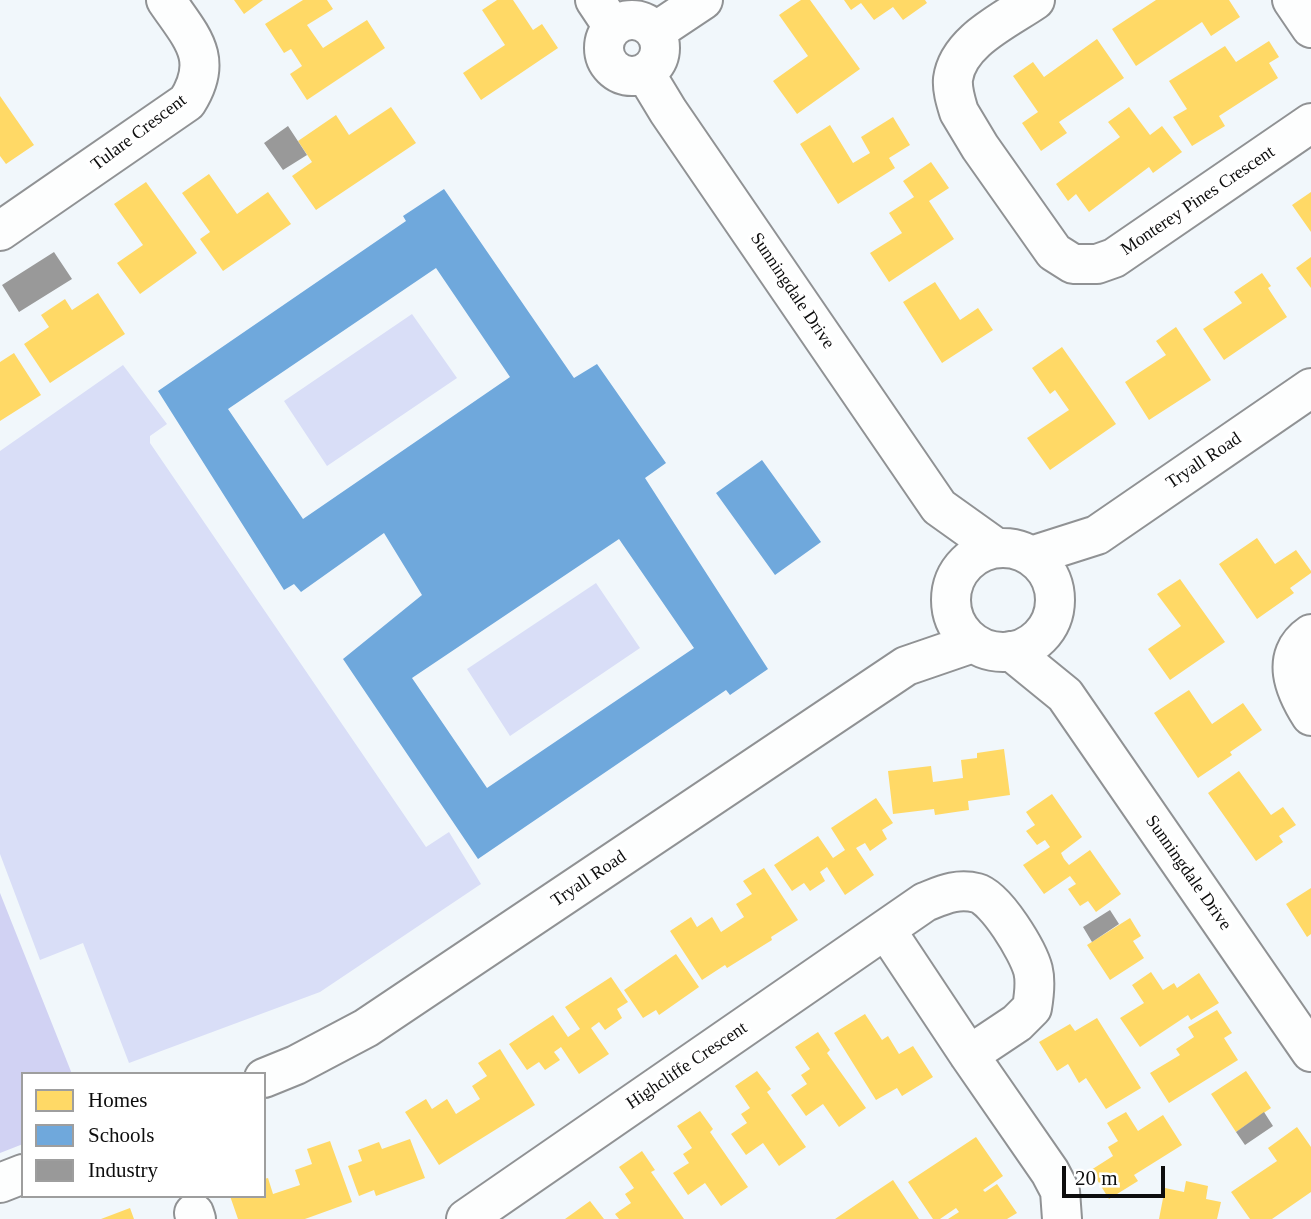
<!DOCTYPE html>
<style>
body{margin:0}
#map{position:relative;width:1311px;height:1219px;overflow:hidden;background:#f1f7fb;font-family:"Times New Roman",serif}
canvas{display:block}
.legend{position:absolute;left:21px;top:1072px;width:245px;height:126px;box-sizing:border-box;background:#fff;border:2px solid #9e9e9e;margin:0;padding:9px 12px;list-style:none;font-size:21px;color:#0d0d0d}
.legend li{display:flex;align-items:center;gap:14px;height:35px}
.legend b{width:35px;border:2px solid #9e9e9e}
.scale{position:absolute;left:1062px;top:1166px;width:103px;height:32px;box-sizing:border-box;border:4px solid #0d0d0d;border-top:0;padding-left:9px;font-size:21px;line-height:24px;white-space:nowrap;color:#0d0d0d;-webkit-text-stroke:5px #fff;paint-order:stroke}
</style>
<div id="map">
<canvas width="1311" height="1219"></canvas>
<ul class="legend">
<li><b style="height:19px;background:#ffd966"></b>Homes</li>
<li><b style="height:19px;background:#6fa8dc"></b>Schools</li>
<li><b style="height:19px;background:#999"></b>Industry</li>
</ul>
<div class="scale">20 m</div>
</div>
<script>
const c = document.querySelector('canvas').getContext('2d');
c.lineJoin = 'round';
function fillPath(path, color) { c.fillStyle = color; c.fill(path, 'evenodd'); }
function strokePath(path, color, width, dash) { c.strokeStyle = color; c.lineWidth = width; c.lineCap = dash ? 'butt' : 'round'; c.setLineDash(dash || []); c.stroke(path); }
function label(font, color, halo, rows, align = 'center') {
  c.font = font + ' "Times New Roman",serif'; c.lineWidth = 7; c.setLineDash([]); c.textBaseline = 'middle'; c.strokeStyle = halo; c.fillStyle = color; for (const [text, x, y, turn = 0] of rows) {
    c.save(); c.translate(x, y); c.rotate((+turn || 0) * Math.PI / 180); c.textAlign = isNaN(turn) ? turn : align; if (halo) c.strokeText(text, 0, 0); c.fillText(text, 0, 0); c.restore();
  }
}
fillPath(new Path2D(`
 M0,893L72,1074H23V1144L0,1153Z`), '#d1d2f3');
fillPath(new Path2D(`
 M412,314L457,378L327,466L284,401Z
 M123,365L167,424L150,436V443L426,847L449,832L481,884L320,992L129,1063L83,943L40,960L0,854V451Z
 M596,583L640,648L510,736L467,669Z`), '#d9def7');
fillPath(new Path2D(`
 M234,0H263L244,14Z
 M303,0H327L333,9L307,25L323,48L367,20L385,48L307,100L290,74L302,66L291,49L284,53L265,24Z
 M497,0H513L533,30L542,24L558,48L481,100L463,73L505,45L482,10Z
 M801,0H810L860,69L797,114L773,81L808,56L779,15Z
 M844,0H925L927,3L903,20L893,7L874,20L861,3L851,10Z
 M1156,0H1229L1240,17L1211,36L1202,22L1136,66L1112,29Z
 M1097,39L1124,78L1059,122L1067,133L1041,151L1022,123L1038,112L1013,76L1033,62L1044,77Z
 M1269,41L1279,57L1269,63L1278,78L1219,116L1225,126L1192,146L1173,117L1187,109L1169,81L1225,46L1236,62Z
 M0,96L34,145L6,164L0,156Z
 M391,107L416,143L316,210L292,176L312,162L298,141L336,115L349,135Z
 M1129,107L1150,135L1162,126L1182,152L1153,173L1149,167L1089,212L1076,194L1068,201L1056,184L1120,137L1108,122Z
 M893,117L910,145L889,158L895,168L838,204L800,144L830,125L853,163L870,153L861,137Z
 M931,162L949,188L929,201L954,239L889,282L870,253L902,233L889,213L914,197L903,181Z
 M209,174L237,214L268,192L291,224L223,271L200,239L210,232L182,193Z
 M146,182L197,253L140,294L117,263L143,245L114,204Z
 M1311,192V232L1292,205Z
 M1311,257V288L1296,268Z
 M1262,273L1271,286L1268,288L1287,317L1224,360L1203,329L1242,303L1234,292Z
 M935,282L960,320L978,308L993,330L942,363L903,302Z
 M98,293L125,334L50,383L24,344L49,327L41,315L65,299L72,310Z
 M1176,327L1211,380L1149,420L1125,382L1166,355L1156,341Z
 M1062,347L1116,424L1050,470L1027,438L1069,410L1055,390L1050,394L1032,368Z
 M14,353L41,395L0,421V362Z
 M1257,538L1275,564L1296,550L1311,571V573L1290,588L1294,593L1257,619L1219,564Z
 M1180,579L1225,642L1170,680L1148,649L1181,626L1157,594Z
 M1189,690L1212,724L1243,703L1262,730L1230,752L1232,755L1198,778L1154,713Z
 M1004,749L1010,795L968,801L969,810L935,815L934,809L893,814L888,771L931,766L933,782L963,778L961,760L977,758V753Z
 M1239,771L1271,815L1283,807L1296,825L1279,836L1283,842L1256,861L1208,793Z
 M1052,794L1082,837L1061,853L1064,859L1069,865L1090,850L1121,894L1096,912L1088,901L1080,906L1068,889L1076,884L1070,876L1044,894L1023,865L1050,847L1045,840L1037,845L1026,831L1035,825L1026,812Z
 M876,798L893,823L882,830L887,839L870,851L865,843L856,848L874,875L845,895L827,867L820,872L825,881L810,891L804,883L792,891L774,865L818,836L833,858L845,850L831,828Z
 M764,868L798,920L771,937L772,940L727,968L725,965L702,980L670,931L691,917L697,927L712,917L721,932L744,917L736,904L752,894L743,881Z
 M1311,888V934L1307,937L1286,904Z
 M1130,918L1141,936L1133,941L1144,958L1110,980L1087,945Z
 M676,954L699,987L659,1015L656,1010L643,1018L624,990Z
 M1151,972L1163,990L1174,983L1177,988L1199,973L1219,1003L1191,1020L1188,1015L1140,1047L1120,1018L1144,1003L1132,985Z
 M611,977L628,1002L617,1009L622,1018L605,1030L599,1022L591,1028L609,1054L579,1074L561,1047L554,1052L560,1060L545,1070L539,1062L527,1070L509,1044L553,1015L568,1037L580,1029L565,1007Z
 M1217,1010L1232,1033L1224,1038L1238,1060L1169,1103L1150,1073L1180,1055L1176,1049L1194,1037L1188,1027Z
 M865,1014L882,1040L888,1036L899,1054L913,1046L933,1077L902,1096L897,1088L876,1100L834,1033Z
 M1097,1018L1141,1088L1106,1109L1086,1078L1079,1083L1068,1064L1057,1071L1039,1042L1070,1024L1075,1031Z
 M818,1032L830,1050L827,1053L866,1108L839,1127L823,1104L806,1116L791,1095L807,1084L801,1075L810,1069L795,1047Z
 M500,1049L535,1105L439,1165L405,1112L426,1099L432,1109L447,1099L456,1114L480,1099L472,1086L487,1076L478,1063Z
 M757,1071L771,1089L767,1092L806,1147L779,1166L763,1143L746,1155L731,1134L747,1123L741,1114L750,1108L735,1086Z
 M1246,1071L1271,1108L1236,1132L1211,1094Z
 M700,1111L713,1129L710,1132L748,1187L721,1206L705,1183L688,1195L673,1173L689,1163L683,1154L692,1148L677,1126Z
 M1126,1112L1138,1131L1163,1115L1182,1145L1134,1175L1138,1181L1109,1199L1091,1170L1113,1156L1108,1147L1118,1141L1107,1123Z
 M1297,1127L1311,1147V1192L1272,1219H1250L1231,1192L1277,1161L1268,1148Z
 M976,1137L1003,1176L983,1190L985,1192L997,1184L1017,1213L1007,1219H948L959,1212L956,1208L940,1219H933L908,1182Z
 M410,1139L425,1178L376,1196L374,1190L359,1196L348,1166L362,1161L358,1150L379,1142L382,1149Z
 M330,1141L352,1202L305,1219H238L230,1196H264V1179L268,1178L273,1194L300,1185L295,1170L312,1164L307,1149Z
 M642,1151L655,1170L651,1172L684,1219H619L615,1214L631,1203L625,1194L634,1188L619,1167Z
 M893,1180L919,1219H835L860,1202Z
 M1186,1181L1208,1186L1206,1199L1221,1202L1217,1219H1159L1165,1188L1184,1192Z
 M590,1201L604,1219H565Z
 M130,1208L134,1219H101Z`), '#ffd966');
fillPath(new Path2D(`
 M444,189L574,378L597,364L666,463L645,478L768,669L730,695L726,690L478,859L343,659L422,595L384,533L301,592L294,584L284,590L158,391L406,221L403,216ZM436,268L510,377L303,519L228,409ZM619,539L694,648L487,788L412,678Z
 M762,460L821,542L775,575L716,493Z`), '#6fa8dc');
fillPath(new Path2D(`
 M288,126L307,155L283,170L264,143Z
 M54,252L72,279L19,312L2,285Z
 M1110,910L1119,924L1092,942L1083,927Z
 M1264,1112L1273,1126L1245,1145L1236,1132Z`), '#999');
const minor = new Path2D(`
 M595,0L613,27
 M1035,0C1006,20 958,41 953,79C952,90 956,102 959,112L980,147L1054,252L1073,264H1097L1114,258L1311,123
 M1292,0L1311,28
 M604 48a28 28 0 1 1 56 0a28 28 0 1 1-56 0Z
 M655,32L703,0
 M645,73L668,111L939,507L995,547
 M0,231L187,102C215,58 191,37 166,0
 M951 600a52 52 0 1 1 104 0a52 52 0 1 1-104 0Z
 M1031,556L1097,535L1311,388
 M1311,634C1279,656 1295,691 1311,716
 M1011,651L1065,695L1311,1052
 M886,930L969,1055L1050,1172L1060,1191L1062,1219
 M264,1078L296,1065L366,1028L906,666L973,643
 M0,1183L23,1174
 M194,1213L196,1219
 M466,1219L925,902C943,895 957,888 977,893C996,898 1028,951 1033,970C1036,982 1034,996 1032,1008L1017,1023L969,1055`);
strokePath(minor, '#909294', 42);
strokePath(minor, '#fdfefe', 38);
label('18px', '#0d0d0d', '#fff', [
 ["Tulare Crescent",139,133,-37],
 ["Monterey Pines Crescent",1198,201,-34],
 ["Sunningdale Drive",792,291,56],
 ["Tryall Road",1204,461,-34],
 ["Sunningdale Drive",1188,873,55],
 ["Tryall Road",589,879,-34],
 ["Highcliffe Crescent",687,1066,-34]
]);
</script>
